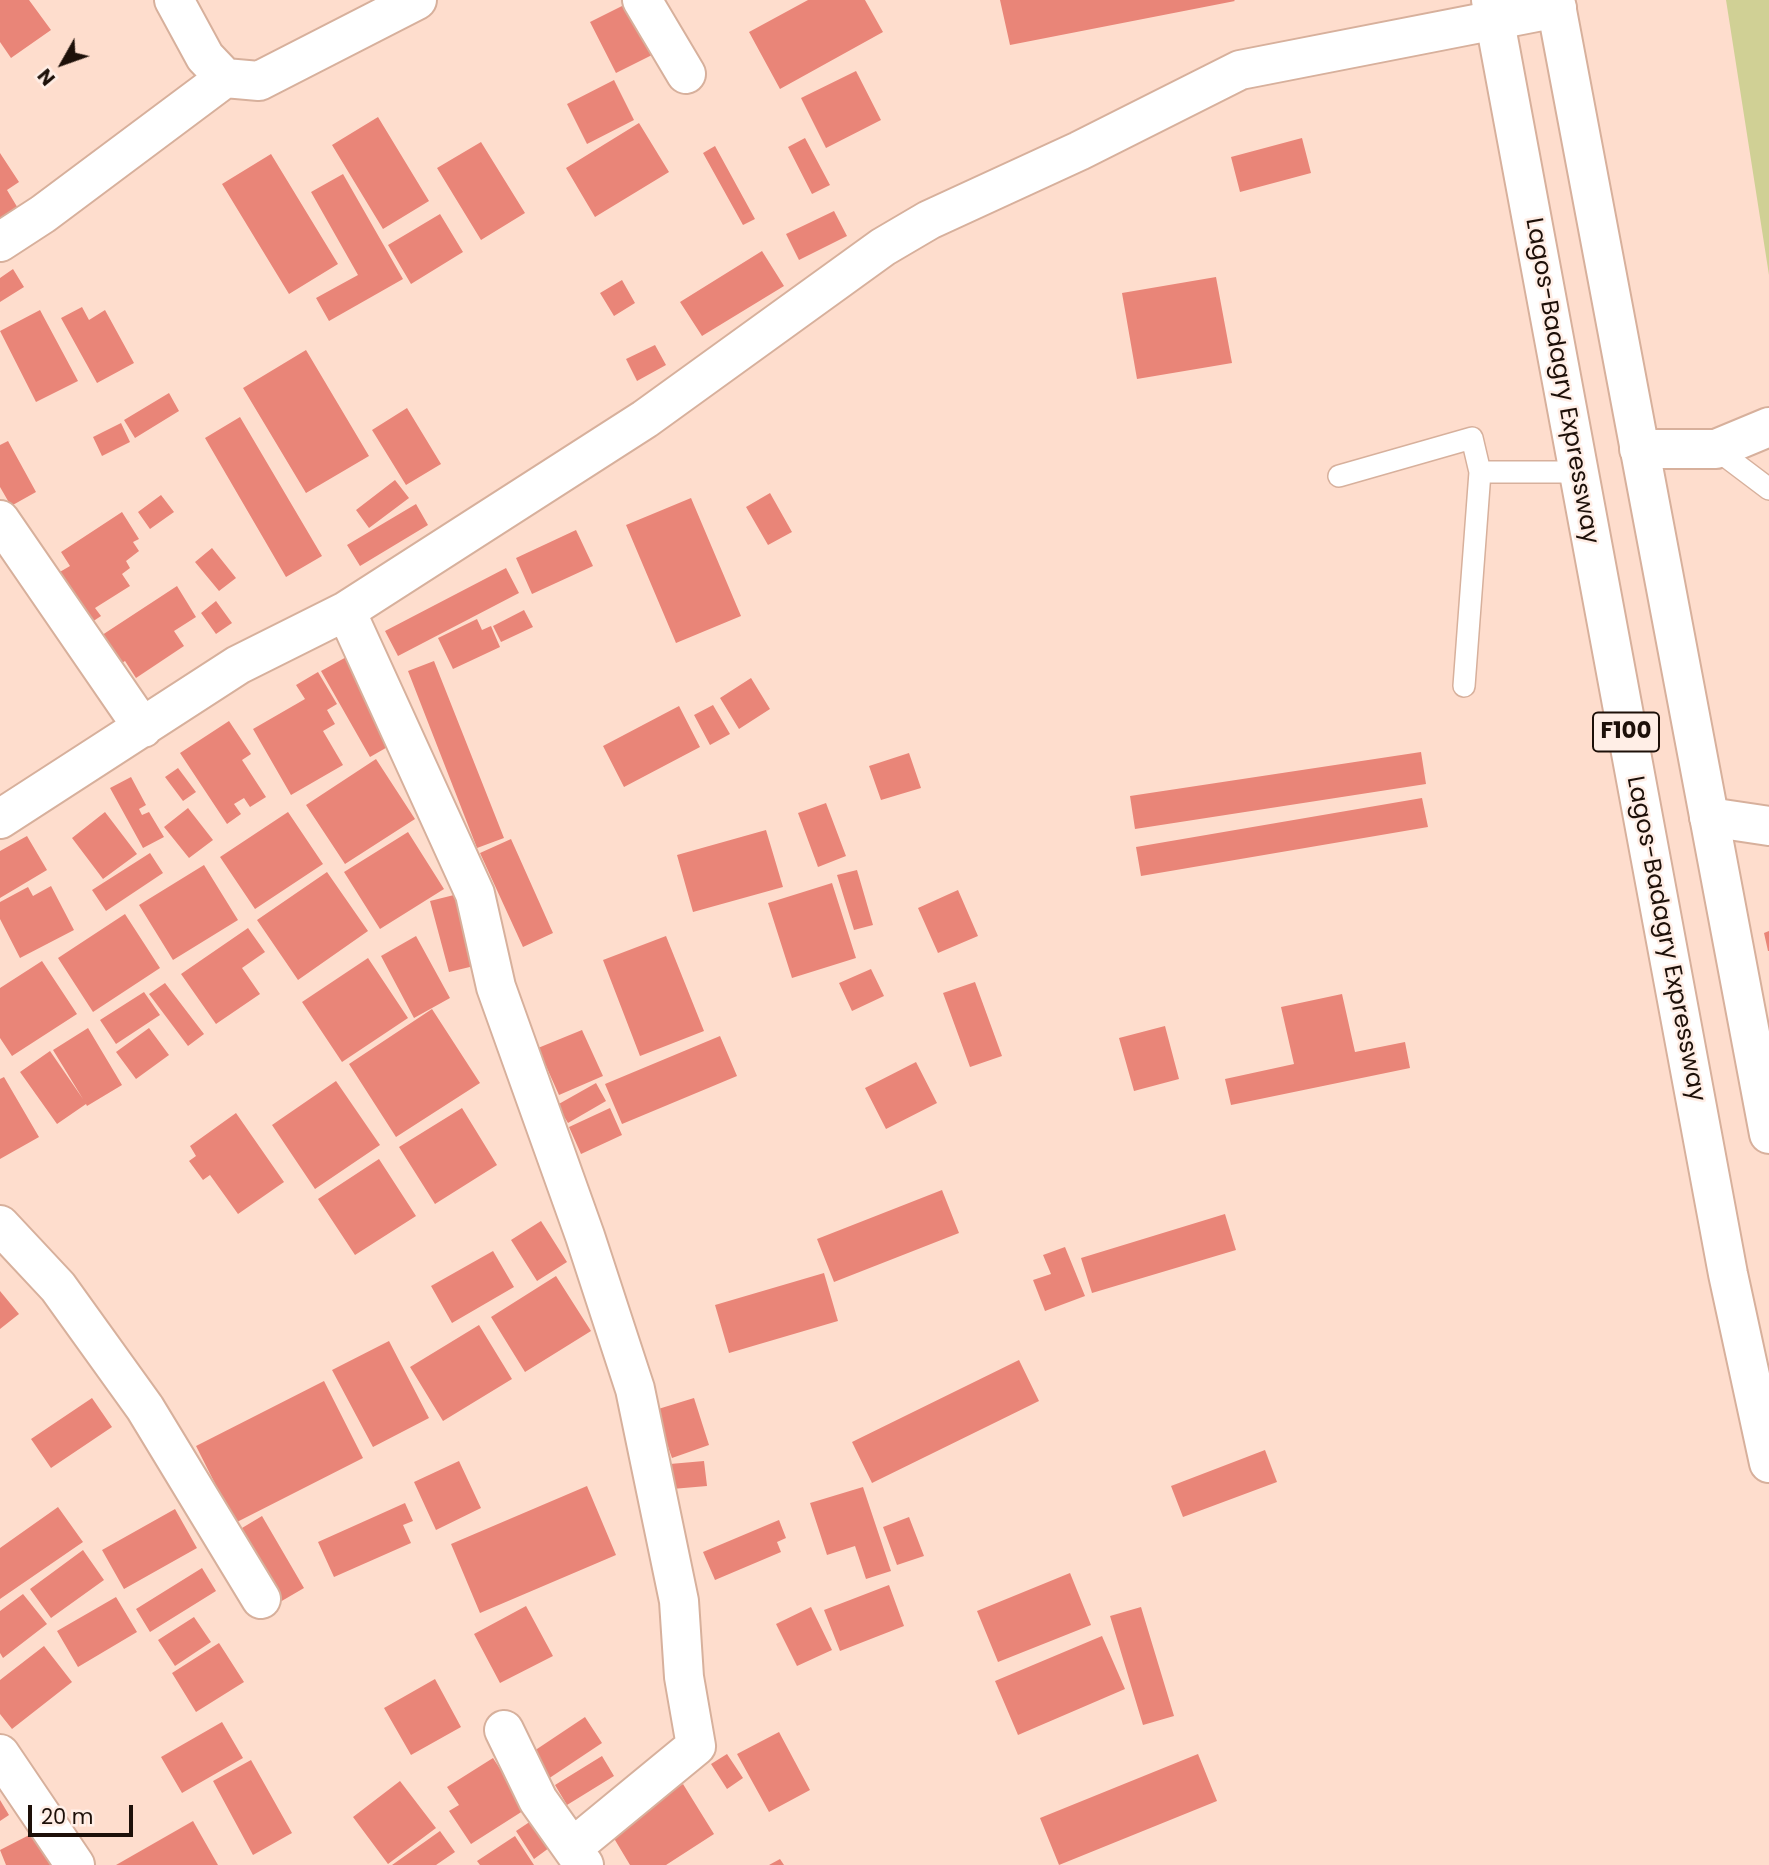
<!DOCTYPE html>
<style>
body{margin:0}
#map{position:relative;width:1769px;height:1865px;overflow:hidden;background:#feddcd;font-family:Poppins,sans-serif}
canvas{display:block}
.north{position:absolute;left:28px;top:28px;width:70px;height:70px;-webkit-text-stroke:5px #ffeee6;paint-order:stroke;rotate:230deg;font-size:19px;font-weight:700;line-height:28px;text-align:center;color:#1d1009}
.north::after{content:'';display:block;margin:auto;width:24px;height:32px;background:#1d1009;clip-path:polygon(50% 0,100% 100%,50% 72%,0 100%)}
.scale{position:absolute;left:28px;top:1805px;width:105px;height:32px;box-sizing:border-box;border:4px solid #1d1009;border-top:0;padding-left:9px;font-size:21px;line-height:24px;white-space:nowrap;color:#1d1009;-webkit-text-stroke:5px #ffeee6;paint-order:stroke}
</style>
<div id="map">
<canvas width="1769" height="1865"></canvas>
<div class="north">N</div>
<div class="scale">20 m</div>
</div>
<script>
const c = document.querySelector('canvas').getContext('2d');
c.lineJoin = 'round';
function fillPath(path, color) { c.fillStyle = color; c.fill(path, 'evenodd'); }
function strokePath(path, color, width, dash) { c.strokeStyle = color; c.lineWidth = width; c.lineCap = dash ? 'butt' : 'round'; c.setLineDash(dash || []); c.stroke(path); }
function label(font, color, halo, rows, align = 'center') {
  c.font = font + ' Poppins,sans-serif'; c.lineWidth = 5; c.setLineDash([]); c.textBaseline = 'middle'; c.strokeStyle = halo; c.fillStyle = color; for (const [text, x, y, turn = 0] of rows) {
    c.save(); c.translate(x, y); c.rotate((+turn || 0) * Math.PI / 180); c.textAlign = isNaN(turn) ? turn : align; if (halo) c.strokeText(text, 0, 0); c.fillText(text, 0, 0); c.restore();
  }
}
fillPath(new Path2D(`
 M1726,0H1769V275Z`), '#d0d095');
fillPath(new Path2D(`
 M0,0H29L51,30L11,58L0,42Z
 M808,0H865L883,32L780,89L749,32Z
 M1000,0H1234L1235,1L1010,45Z
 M628,3L654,54L616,73L590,22Z
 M856,71L881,120L826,148L801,98Z
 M614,80L634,120L587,144L567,104Z
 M378,117L429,201L383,229L332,145Z
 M639,123L669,172L595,217L566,168Z
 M805,138L830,185L812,194L788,147Z
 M1302,138L1311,173L1240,192L1231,157Z
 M481,142L525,213L481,240L437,168Z
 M715,146L755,219L743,225L703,153Z
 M0,153L19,182L7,190L19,210L0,223Z
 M271,154L338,264L289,294L222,184Z
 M343,174L403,279L329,321L316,298L358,275L311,192Z
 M834,211L847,236L799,260L786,234Z
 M440,214L463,252L411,284L388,245Z
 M762,251L784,286L702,336L680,302Z
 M13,269L24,287L0,302V278Z
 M1216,277L1232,363L1137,379L1122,293Z
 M622,280L635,303L614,316L600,293Z
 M82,307L89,320L105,310L134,363L97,383L61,318Z
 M40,310L78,381L36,402L0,331Z
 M655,345L666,365L637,381L626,359Z
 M306,350L369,456L306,493L243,388Z
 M169,393L179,411L135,438L124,420Z
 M407,408L441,464L406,485L372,430Z
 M240,417L322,556L286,577L205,438Z
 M121,423L130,442L102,456L93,437Z
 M8,441L36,492L11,506L0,487V445Z
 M395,480L409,498L369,528L356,510Z
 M770,493L792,532L768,545L746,507Z
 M161,495L174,512L150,529L138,512Z
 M691,498L741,616L676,643L626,525Z
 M416,504L428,525L360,566L347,545Z
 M122,512L139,539L133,542L139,551L126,561L130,568L122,574L130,586L95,608L101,616L86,626L53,576L70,566L61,552Z
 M576,530L593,566L532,594L516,558Z
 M212,548L236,578L219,591L195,562Z
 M506,568L519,593L398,656L385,631Z
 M177,586L196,617L174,631L184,646L136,678L125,661L112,669L93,641Z
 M216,601L232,623L216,634L201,613Z
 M524,610L533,627L501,642L493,626Z
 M477,619L482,630L491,626L500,647L453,669L438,638Z
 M350,655L398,741L370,757L321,671Z
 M434,661L504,838L477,848L408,671Z
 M318,672L337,704L327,710L335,724L323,731L343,765L291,795L253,729L305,699L296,685Z
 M751,678L770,709L739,729L720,698Z
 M713,705L730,734L710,745L694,715Z
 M679,706L700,747L624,787L603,746Z
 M229,721L251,754L242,760L266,797L250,807L244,798L234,804L241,814L227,824L180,753Z
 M1421,752L1426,784L1135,829L1130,796Z
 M909,753L921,788L881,800L869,766Z
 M376,759L415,819L345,864L306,805Z
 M178,768L196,792L183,801L165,777Z
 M131,777L146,805L139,809L142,815L149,812L164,837L143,848L110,788Z
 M1422,798L1428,827L1141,876L1136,847Z
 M826,803L846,856L818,867L798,813Z
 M188,808L213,840L189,858L164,827Z
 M105,812L137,854L103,879L72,838Z
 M288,812L323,864L255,909L220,857Z
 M766,830L783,887L693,912L677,855Z
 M408,832L444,889L380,929L344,872Z
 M27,836L47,870L0,898V851Z
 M511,839L553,933L523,947L480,853Z
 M150,853L163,873L106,911L92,890Z
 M204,865L238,920L173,960L139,905Z
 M857,870L873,925L854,930L837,875Z
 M327,872L368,931L298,980L257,920Z
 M832,883L856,958L792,978L768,903Z
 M51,886L74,930L20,958L0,919V902L28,887L33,896Z
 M958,890L978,936L938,953L918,908Z
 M454,895L474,966L449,972L430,901Z
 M125,914L160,968L93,1012L58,958Z
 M248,928L265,952L242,968L260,994L216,1024L181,974Z
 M1769,931V951H1768L1764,933Z
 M416,936L450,998L414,1018L381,956Z
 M666,936L704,1031L640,1056L603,960Z
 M368,958L408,1018L342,1062L302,1002Z
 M42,961L77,1014L12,1056L0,1038V988Z
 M871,969L884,996L852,1011L839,983Z
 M975,982L1002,1056L970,1067L943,993Z
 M165,983L204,1034L188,1046L149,994Z
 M144,992L160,1015L116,1044L100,1020Z
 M1342,994L1355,1052L1405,1042L1410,1068L1231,1105L1225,1079L1294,1064L1281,1007Z
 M432,1009L480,1083L396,1137L349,1064Z
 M1165,1026L1179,1079L1134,1091L1119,1038Z
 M88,1028L122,1085L87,1106L86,1104L57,1124L20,1072L50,1051L83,1099L53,1050Z
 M149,1028L169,1055L136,1079L116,1052Z
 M582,1030L603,1076L559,1095L538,1048Z
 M720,1036L737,1076L622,1124L605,1084Z
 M916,1062L937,1103L886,1129L865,1088Z
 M4,1077L39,1137L0,1159V1079Z
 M336,1081L380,1145L315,1189L272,1125Z
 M596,1083L606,1101L568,1123L557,1105Z
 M462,1108L497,1165L435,1204L399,1147Z
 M610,1108L622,1135L581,1154L569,1127Z
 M236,1113L284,1182L238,1214L210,1175L203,1180L189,1161L196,1156L190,1146Z
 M379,1159L416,1216L355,1255L318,1199Z
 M942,1190L959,1233L834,1282L817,1239Z
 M1225,1214L1236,1250L1092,1293L1081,1258Z
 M541,1221L567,1262L537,1281L511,1240Z
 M1065,1247L1085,1296L1045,1311L1033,1280L1051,1274L1043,1255Z
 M493,1251L514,1287L452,1323L431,1286Z
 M824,1273L838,1321L729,1353L715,1305Z
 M556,1276L591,1331L525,1372L491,1317Z
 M0,1291L19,1314L0,1329Z
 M479,1325L512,1379L443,1421L410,1367Z
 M389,1341L429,1418L373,1447L332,1370Z
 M1019,1360L1039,1401L872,1483L852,1442Z
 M324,1381L363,1458L235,1523L196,1446Z
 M92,1398L112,1427L51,1468L31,1439Z
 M694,1398L709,1445L672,1458L655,1410Z
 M1265,1450L1277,1482L1183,1517L1171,1486Z
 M459,1461L481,1508L436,1530L414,1482Z
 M704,1461L707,1486L672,1489L670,1464Z
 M587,1486L616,1555L480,1613L451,1544Z
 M863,1487L891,1571L866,1579L855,1546L827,1555L810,1503Z
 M405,1503L413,1521L403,1525L411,1543L334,1577L318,1542Z
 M58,1507L83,1542L0,1599V1548Z
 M175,1509L197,1548L124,1589L102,1550Z
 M262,1516L304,1588L280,1602L237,1531Z
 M909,1517L924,1556L897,1565L883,1527Z
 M779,1520L786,1538L777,1542L781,1552L715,1580L703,1552Z
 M83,1550L104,1580L51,1618L30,1589Z
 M202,1568L216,1591L150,1632L136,1609Z
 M1070,1573L1091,1625L998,1662L977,1611Z
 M889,1585L904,1626L840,1651L824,1610Z
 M23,1594L47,1624L3,1658L0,1653V1611Z
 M116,1597L137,1632L78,1667L57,1631Z
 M526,1606L553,1656L500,1683L474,1634Z
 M811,1607L832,1650L797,1666L776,1624Z
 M1141,1607L1174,1716L1143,1725L1110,1616Z
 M194,1617L211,1642L175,1666L158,1640Z
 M1102,1636L1125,1689L1018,1735L995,1681Z
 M219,1643L244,1682L196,1712L172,1673Z
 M44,1646L72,1682L12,1729L0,1714V1680Z
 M435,1679L461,1727L411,1755L384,1708Z
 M585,1717L602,1743L548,1779L531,1753Z
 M222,1722L243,1758L182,1793L161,1757Z
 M779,1732L810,1790L769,1812L737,1754Z
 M727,1754L743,1778L727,1789L711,1764Z
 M1198,1754L1217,1801L1059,1865L1040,1818Z
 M602,1756L614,1776L567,1805L555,1785Z
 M493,1758L526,1809L471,1844L449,1811L459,1805L447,1787Z
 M251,1760L292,1833L253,1855L213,1781Z
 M400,1781L436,1828L388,1864L353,1817Z
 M683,1784L714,1834L666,1865H630L609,1830Z
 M0,1800L9,1815L0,1821Z
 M193,1821L218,1865H116Z
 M531,1821L549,1848L534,1859L516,1831Z
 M39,1830L58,1865H6L0,1850Z
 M440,1831L455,1852L436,1865H392Z
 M515,1836L534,1865H480L477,1861Z
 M780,1859L784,1865H769Z`), '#e98578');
const service = new Path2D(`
 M1716,449L1769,489
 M1339,476L1472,438L1480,472H1577
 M1464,686L1480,472`);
const minor = new Path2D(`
 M174,0L205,57L225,78L259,81L417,0
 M642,0L686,74
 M0,242L43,214L225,78
 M1639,449H1716L1769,427
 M0,520L143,728
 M346,611L475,894L496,987L585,1236L635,1389L679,1601L684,1677L696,1746L572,1848
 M1709,817L1769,826
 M0,819L238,665L346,611L645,419L883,247L929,220L1079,151L1240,70L1557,8
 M0,1225L58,1287L145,1408L261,1599
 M504,1730L538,1800L584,1865
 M0,1754L75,1865`);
const trunk = new Path2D(`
 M1491,0L1728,1274L1769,1463
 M1555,0L1769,1134`);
strokePath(service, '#d7b09c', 24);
strokePath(minor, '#d7b09c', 42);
strokePath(trunk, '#d7b09c', 42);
strokePath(service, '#fff', 21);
strokePath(minor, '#fff', 38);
strokePath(trunk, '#fff', 38);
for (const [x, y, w] of [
 [1626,732,66]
]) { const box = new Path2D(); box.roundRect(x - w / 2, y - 19.5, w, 39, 5); c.fillStyle = '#ffeee6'; c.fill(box); strokePath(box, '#1d1009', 2); }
label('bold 23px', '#1d1009', null, [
 ["F100",1626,732]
]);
label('24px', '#1d1009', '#ffeee6', [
 ["Lagos-Badagry Expressway",1561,381,80],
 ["Lagos-Badagry Expressway",1665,939,79]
]);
</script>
